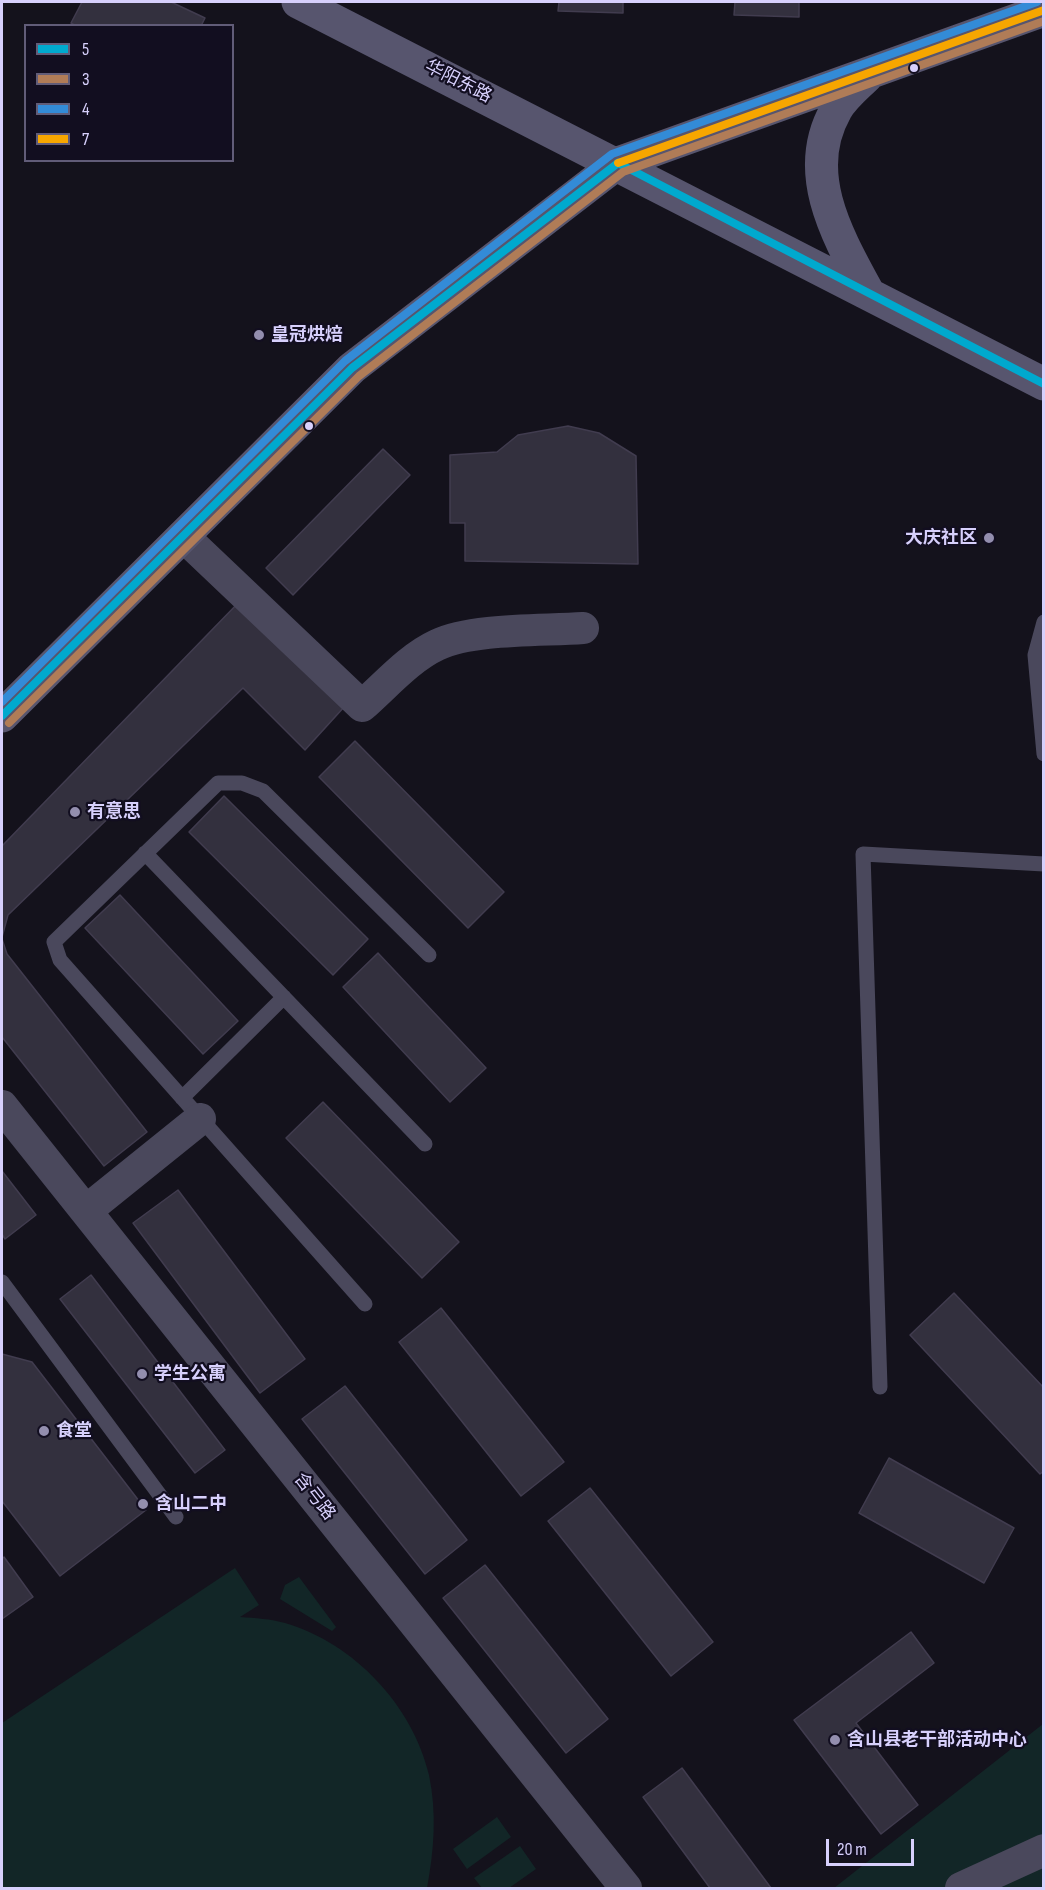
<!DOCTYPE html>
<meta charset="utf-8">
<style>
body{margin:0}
#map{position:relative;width:1045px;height:1890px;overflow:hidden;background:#14121c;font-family:"Sofia Sans Condensed",sans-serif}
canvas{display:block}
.frame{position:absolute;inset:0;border:3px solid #d7d0fc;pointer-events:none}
.legend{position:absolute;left:24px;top:24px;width:210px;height:138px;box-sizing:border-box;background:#120e20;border:2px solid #615c78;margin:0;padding:8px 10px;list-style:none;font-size:18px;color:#d7d0fc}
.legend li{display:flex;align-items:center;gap:12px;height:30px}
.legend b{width:30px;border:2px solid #615c78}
.scale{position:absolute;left:826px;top:1839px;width:88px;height:27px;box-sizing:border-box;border:3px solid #d7d0fc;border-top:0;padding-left:8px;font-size:18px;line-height:21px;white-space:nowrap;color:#d7d0fc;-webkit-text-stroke:4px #120e20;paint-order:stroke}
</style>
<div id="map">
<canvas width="1045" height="1890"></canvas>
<div class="frame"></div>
<ul class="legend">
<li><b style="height:8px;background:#00a9ce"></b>5</li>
<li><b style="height:8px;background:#b07c57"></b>3</li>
<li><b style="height:8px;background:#338bd7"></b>4</li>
<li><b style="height:8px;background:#f7a600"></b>7</li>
</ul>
<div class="scale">20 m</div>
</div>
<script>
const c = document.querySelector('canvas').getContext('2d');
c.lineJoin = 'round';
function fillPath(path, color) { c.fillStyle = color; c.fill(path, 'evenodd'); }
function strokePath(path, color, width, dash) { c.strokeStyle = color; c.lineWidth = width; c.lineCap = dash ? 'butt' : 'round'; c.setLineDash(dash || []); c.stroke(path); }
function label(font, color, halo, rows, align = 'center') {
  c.font = font + ' "Sofia Sans Condensed","Noto Sans SC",sans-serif'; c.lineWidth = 4.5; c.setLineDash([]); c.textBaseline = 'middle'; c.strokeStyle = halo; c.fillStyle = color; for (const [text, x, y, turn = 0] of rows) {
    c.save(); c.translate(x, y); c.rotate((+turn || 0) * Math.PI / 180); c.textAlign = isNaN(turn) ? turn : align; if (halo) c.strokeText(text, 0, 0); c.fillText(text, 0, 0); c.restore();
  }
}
fillPath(new Path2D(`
 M235,1568L259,1605L240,1617C255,1618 271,1619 285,1623C354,1643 413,1706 429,1775C437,1813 434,1851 427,1888H2V1723Z
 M299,1577L336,1627L332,1631L280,1599L285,1585Z
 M1043,1724V1888H834Z
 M497,1817L511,1837L467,1869L453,1849Z
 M520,1846L536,1869L509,1888H482L474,1878Z`), '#122627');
const building = new Path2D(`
 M82,2H171L205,18L201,26H76L71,23Z
 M559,2H623V13L558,11Z
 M732,2H799V17L734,15L735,2Z
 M568,426L599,433L636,456L638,564L465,561V523H450V455L497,452L518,435Z
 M383,449L410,475L293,595L266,568Z
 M241,600L345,706L305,750L243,688L8,915L2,937V846Z
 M355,741L504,892L468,928L319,777Z
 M224,796L368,939L333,975L189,832Z
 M120,895L238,1021L203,1054L85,928Z
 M2,939L7,954L147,1132L104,1166L2,1037Z
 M378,953L486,1068L450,1102L343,987Z
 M323,1102L459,1242L422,1278L286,1138Z
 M2,1171L36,1215L5,1239L2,1234Z
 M178,1190L305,1359L260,1393L133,1223Z
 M91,1275L225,1450L195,1473L60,1299Z
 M954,1293L1044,1388V1471L1040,1474L910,1335Z
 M441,1308L564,1462L521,1496L399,1342Z
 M2,1354L32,1362L146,1510L60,1576L2,1501Z
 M345,1386L467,1540L425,1574L302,1419Z
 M889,1458L1014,1528L984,1583L859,1513Z
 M590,1488L713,1642L671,1676L548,1521Z
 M4,1557L33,1597L2,1619V1559Z
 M485,1565L608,1719L566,1753L443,1598Z
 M911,1632L934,1663L856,1723L918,1805L881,1834L794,1720Z
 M682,1768L771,1888H710L643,1797Z`);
fillPath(building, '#33303e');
strokePath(building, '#413c4f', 1.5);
strokePath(new Path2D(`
 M1044,622L1035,655L1044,754
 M145,853L425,1144
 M182,1098L284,997
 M2,1282L176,1517
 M365,1304L60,960L54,942L218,783H242L263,791L429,955
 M880,1387L863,854L1044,864`), '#4a485c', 15);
strokePath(new Path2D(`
 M183,536L362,706C386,685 409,658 437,645C473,628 542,631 583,628
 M2,1106L626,1888
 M87,1210L200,1119
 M961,1888L1044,1850`), '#4a485c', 32);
strokePath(new Path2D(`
 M298,2L1044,384
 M867,76C857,86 843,97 836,110C800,173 838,237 869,294
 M2,716L352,368L618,163L1044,10`), '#57556e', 33);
strokePath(new Path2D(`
 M618,163L1044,384
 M2,716L352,368L618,163`), '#00a9ce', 8);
strokePath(new Path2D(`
 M9,723L359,376L623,172L1044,21`), '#b07c57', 8);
strokePath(new Path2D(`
 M2,702L345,361L612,154L1037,2`), '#338bd7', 8);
strokePath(new Path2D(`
 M618,163L1044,10`), '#f7a600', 8);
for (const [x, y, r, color] of [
 [914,68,5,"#d7d0fc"],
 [259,335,6,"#938eae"],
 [309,426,5,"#d7d0fc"],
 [989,538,6,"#938eae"],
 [75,812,6,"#938eae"],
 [142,1374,6,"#938eae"],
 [44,1431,6,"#938eae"],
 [143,1504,6,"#938eae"],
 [835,1740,6,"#938eae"]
]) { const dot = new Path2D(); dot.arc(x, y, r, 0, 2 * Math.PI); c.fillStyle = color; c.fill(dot); strokePath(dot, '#120e20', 2); }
label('18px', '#d7d0fc', '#120e20', [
 ["华阳东路",458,82,27],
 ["含弓路",314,1497,52]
]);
label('bold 18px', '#d7d0fc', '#120e20', [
 ["皇冠烘焙",271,335],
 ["大庆社区",977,538,"right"],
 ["有意思",87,812],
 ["学生公寓",154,1374],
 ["食堂",56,1431],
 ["含山二中",155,1504],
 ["含山县老干部活动中心",847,1740]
], 'left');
</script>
